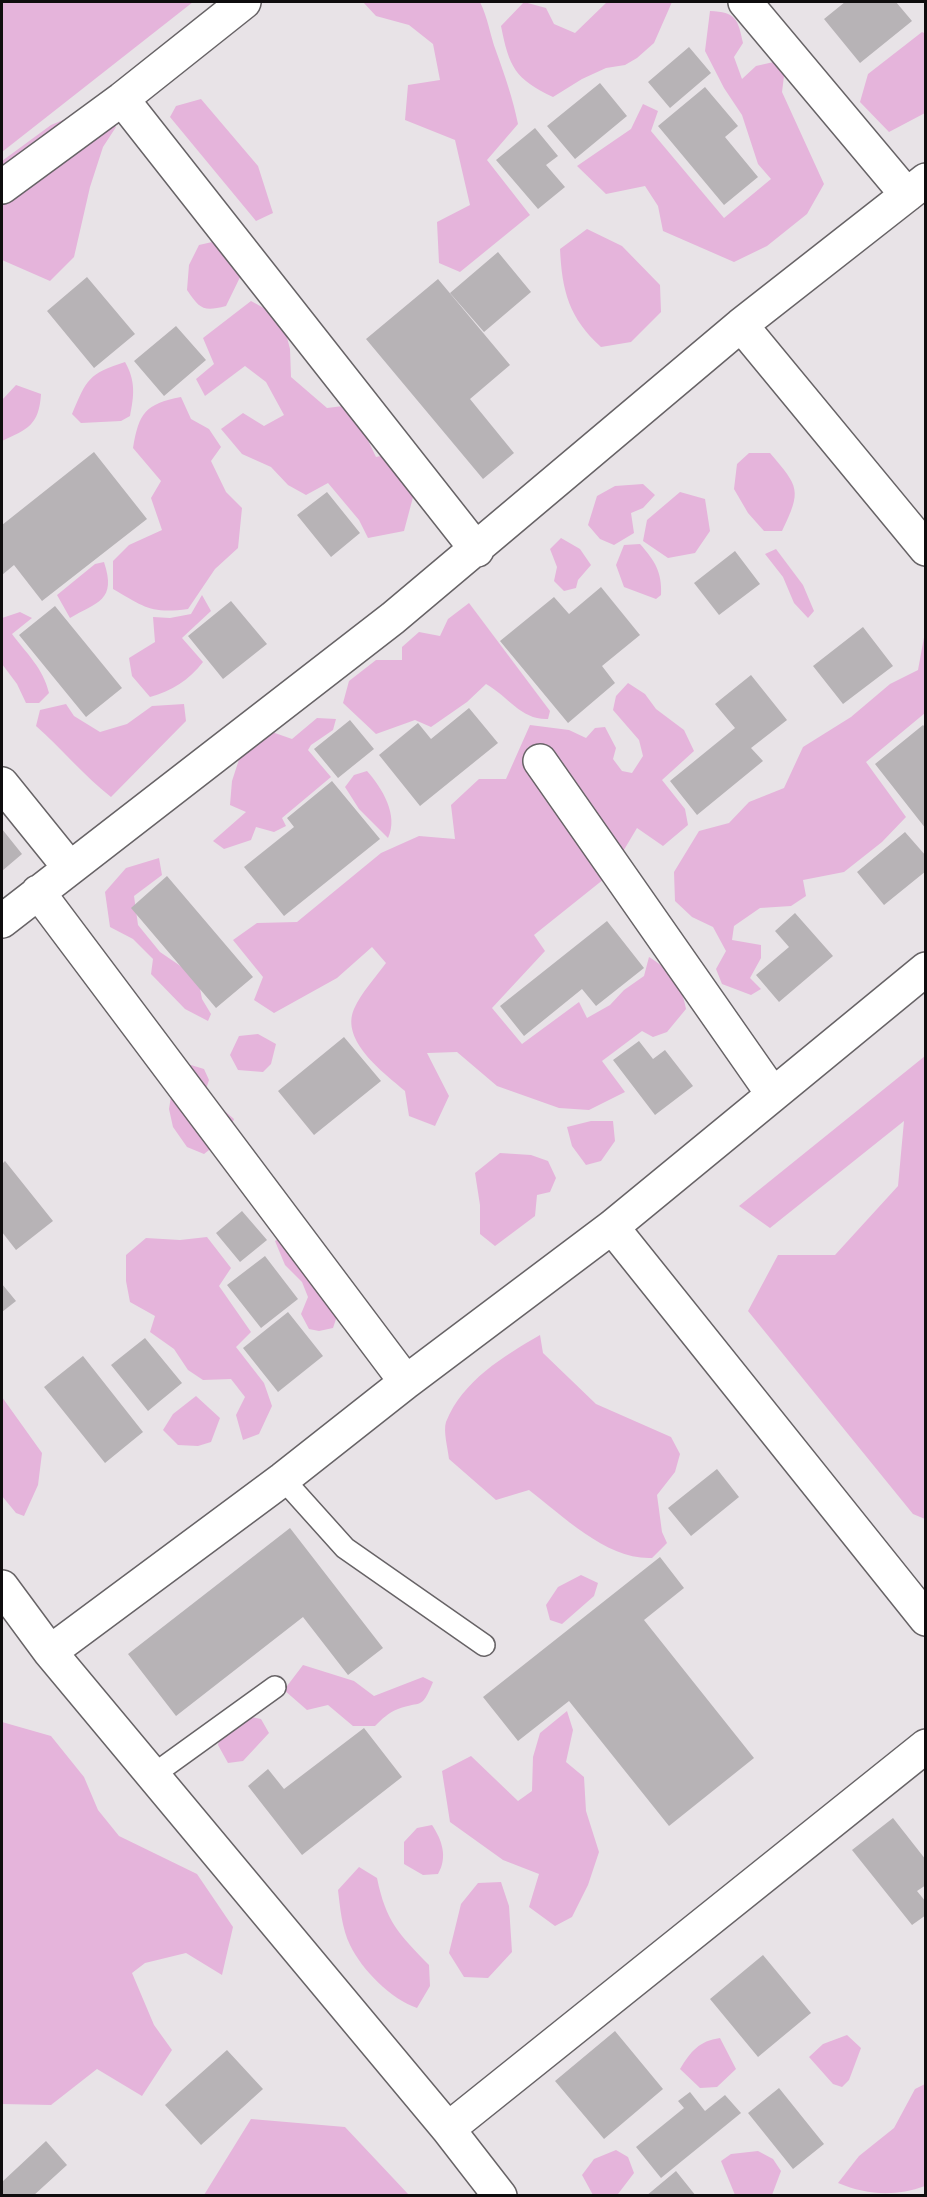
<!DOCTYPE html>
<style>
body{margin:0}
#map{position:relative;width:927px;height:2197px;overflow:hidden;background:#e8e3e7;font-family:Spectral,serif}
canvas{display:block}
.frame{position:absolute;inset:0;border:3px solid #0f0d0e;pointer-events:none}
</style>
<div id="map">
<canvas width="927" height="2197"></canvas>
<div class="frame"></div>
</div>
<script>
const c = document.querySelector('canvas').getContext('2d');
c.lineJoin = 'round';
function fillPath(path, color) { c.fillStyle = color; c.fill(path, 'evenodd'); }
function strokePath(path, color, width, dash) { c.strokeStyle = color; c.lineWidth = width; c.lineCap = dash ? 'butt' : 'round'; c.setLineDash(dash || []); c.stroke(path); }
fillPath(new Path2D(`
 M2,2H193L2,152Z
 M363,2H480C488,18 490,35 496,51C505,76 513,99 518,124L487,160L530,215L460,272L439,263L437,222L470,205L455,140L405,120L408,85L440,80L433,44L409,25L376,16Z
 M524,2L546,8L554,24L575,33L607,2H672L654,43L637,58L625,65L606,68L582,79L553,97C515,79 509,67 501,26Z
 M710,11C736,12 738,19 743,43L734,57L742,79L756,66L778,61L784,76L782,92L824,184L807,214L767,246L734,262L663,231L658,206L645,186L606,194L577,166L631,129L643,104L658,111L651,131L724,218L771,179L758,164L742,115L724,88L705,51Z
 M922,32L926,34L925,113L889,132L860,102L868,74Z
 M201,99L258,166L273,213L256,221L170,117L176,106Z
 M97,106L116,127L103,147L90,187L74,257L50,281L2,260V161L51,125Z
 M587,229L622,246L660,285L661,312L631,342L601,347C569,318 562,291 560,249Z
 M221,240L244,269L226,306C203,312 200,309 187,290L189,265L199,245Z
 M251,301L282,318L290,349L291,377L327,408L351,405L376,457L400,452L416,486L404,531L368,538L359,520L328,483L306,495L288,485L271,467L242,454L221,429L243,413L264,426L284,415L266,382L245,366L205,396L196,379L214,364L203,338Z
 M125,362C136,381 134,396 130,416L121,421L81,423L72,414C87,379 88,374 125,362Z
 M16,385L41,394C39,425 28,429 2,441V400Z
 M181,397L191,419L209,429L221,447L211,461L226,492L242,508L238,548L215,569L188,609C151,614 144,607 113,589V561L129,545L162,530L151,498L161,481L133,448C139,413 145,404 181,397Z
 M749,453H770C799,487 802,490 782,531H764L748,513L734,489L737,464Z
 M643,484L655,495L643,508L631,513L634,533L614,545L600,539L588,525L597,496L615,486Z
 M680,492L705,499L710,531L695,553L668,558L643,541L647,520Z
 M561,538L580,549L591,565L578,580L576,588L564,591L554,581L557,567L550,549Z
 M640,544C655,561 662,572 661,595L656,599L624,587L616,565L624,545Z
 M776,549L803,585L814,611L808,618L794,603L783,577L765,554Z
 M104,562C117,601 97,602 70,618L57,595L95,564Z
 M202,595L211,611L182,638L203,662C189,680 172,691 150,697L132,676L129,658L155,642L153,617L170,618L191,614Z
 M469,603L550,711L548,719C521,720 509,697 486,684L467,702L431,727L415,720L376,734L343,703L349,681L376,660H402V647L419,632L440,636L448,619Z
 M20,612L32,618L12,634C27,654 43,668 49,693L39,703H26L17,684L2,664V618Z
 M925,632V713L866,762L906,817L882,842L844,872L803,880L806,896L791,906L760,908L734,926L732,940L761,945V958L750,978L761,989L751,995L722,984L716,969L726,951L713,927L692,917L675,901L674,872L699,831L729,823L749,802L784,788L803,747L851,717L890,684L918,670Z
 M628,683L645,694L656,709L684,730L694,751L662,780L685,809L688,825L663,846L637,828L609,875L534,935L545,951L492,1008L522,1044L579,1002L587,1018L610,1005L624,990L644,976L649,957C669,969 682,985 686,1009L667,1032L653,1037L642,1031L602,1061L625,1092L589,1110L559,1108L497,1086L457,1052L427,1053L449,1096L435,1126L409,1116L405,1091C384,1073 340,1041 354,1009C361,993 376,977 386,963L372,947L337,978L274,1013L254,1000L263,977L233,940L257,923L297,922L381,853L419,836L455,839L451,805L479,779H506L530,725L569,730L586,738L595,728L605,727L616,748L613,759L622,771L632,773L643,756L639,740L613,710L616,696Z
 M66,704L74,716L100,732L127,724L152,706L184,704L186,721L111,797C84,776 62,749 36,726L40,710Z
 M317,718L336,719L333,730L311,745L308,750L331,777L282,818L286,826L274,832L256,827L251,840L224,849L213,841L246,812L230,805L232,781L246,738L272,732L292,739Z
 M367,771C382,788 399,815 388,838L359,809L345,787L354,775Z
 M159,858L162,875L134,896L138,925L160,952L198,978L202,999L211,1014L208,1021L185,1009L151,974L153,959L133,939L110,927L105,892L126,868Z
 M258,1034L276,1044L271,1064L263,1072L238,1070L230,1055L239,1036Z
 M925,1056V1519L913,1514L748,1311L778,1255H835L898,1186L904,1121L770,1228L739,1206Z
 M191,1065L204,1069L209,1080L206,1089L214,1102L234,1119L227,1136L204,1154L187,1147L173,1127L169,1109L173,1084Z
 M591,1121H613L615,1141L601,1161L586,1165L572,1146L567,1127Z
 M500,1153L531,1155L548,1161L556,1178L550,1192L537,1195L535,1216L495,1246L480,1234V1205L475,1173Z
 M207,1237L231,1268L219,1286L251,1332L236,1347L264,1383L272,1406L259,1434L243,1440L236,1415L245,1397L231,1379L203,1380L188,1370L174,1349L150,1332L155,1316L130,1302L126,1281V1255L146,1238L180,1240Z
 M281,1237L344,1295L333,1328L319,1331L309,1329L301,1314L308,1297L302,1282L285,1265L275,1241Z
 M540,1335L543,1353L596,1404L671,1437L680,1454L675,1472L657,1495L662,1532L667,1543L652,1558C607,1560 563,1516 529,1490L496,1500L449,1459C448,1449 443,1431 446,1422C462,1381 504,1356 540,1335Z
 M196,1396L220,1418L211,1442L198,1446L178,1445L163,1430L173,1414Z
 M2,1397L42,1453L38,1485L24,1516L16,1513L2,1496Z
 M581,1575L598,1583L594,1596L562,1624L550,1620L546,1605L558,1587Z
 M303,1665L354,1681L374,1696L423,1677L433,1682C421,1711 422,1700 398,1709C388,1713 382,1719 375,1726H353L328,1705L307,1710L284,1690Z
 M567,1711L573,1730L566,1762L584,1777L586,1811L599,1852L588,1885L572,1917L555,1926L529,1907L539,1874L503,1860L450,1822L442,1771L471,1756L518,1801L532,1791L533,1757L540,1733Z
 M242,1715L261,1719L269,1733L243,1761L228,1763L218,1745L222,1727Z
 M2,1722L51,1736L84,1777L98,1810L119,1836L197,1874L233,1927L222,1975L186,1953L145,1963L132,1973L154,2025L172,2050L142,2096L97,2069L51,2105L2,2104Z
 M432,1825C442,1840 448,1857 438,1874L423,1875L404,1864V1842L417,1828Z
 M359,1867L377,1878C386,1922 399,1934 429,1965L430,1986L417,2008C391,1999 362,1970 350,1945C342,1929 340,1907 338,1890Z
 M501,1882L509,1906L512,1952L488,1978L464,1977L449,1953L461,1904L478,1883Z
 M847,2035L861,2048L849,2080L842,2087L833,2084L809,2057L823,2044Z
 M720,2038L736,2069L717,2087L700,2088L680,2069C691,2051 699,2041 720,2038Z
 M925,2084V2186C895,2197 867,2195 838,2183L859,2156L894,2128L915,2089Z
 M251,2119L345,2127L409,2195H204Z
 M616,2150L628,2157L634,2173L618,2194L593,2195L582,2175L594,2159Z
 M758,2151L773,2159L781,2171L772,2195H735L721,2161L731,2154Z`), '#e5b4db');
fillPath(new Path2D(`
 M845,2H896L912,21L860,63L824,19Z
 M689,47L711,73L670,108L648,82Z
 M600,83L627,116L575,159L547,126Z
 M705,87L738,126L725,137L758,177L724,205L658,126Z
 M535,128L558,156L546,165L565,187L538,209L496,160Z
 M498,252L531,292L484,332L450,293Z
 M87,277L135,334L94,368L47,311Z
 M438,279L510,365L470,399L514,453L483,479L366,339Z
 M176,326L206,360L164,396L134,361Z
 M94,452L147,519L42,601L14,565L2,575V525Z
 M327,492L360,533L331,557L297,515Z
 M735,551L760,584L719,615L694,583Z
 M601,587L640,635L602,666L615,683L568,723L500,641L554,597L569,614Z
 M231,601L267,644L223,679L188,636Z
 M55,606L122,688L86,717L19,635Z
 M863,627L893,666L843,704L813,666Z
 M751,675L787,720L751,748L763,761L697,815L670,781L735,728L715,704Z
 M469,708L498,743L420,806L379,755L418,723L431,739Z
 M350,720L374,749L338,778L314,749Z
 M923,725L926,728V829L875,764Z
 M332,781L380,839L284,916L244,867L294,827L287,818Z
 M2,829L22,854L2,871Z
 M905,832L926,856V871L884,905L857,872Z
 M167,876L253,977L216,1008L131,908Z
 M795,913L833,956L779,1002L756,975L789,947L775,931Z
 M607,921L644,968L596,1006L582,989L524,1036L500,1006Z
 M344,1037L381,1081L314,1135L278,1091Z
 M639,1041L653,1059L665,1050L693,1086L655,1115L613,1060Z
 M5,1161L53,1221L16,1250L2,1232V1164Z
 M242,1211L267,1240L240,1262L216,1233Z
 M265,1256L298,1299L261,1328L227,1285Z
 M2,1284L16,1301L2,1312Z
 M288,1312L323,1356L278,1392L243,1348Z
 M145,1338L182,1383L148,1411L111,1365Z
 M83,1356L143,1432L105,1463L44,1387Z
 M717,1469L739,1497L691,1536L668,1508Z
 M290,1528L383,1648L348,1675L303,1617L176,1716L128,1654Z
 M660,1557L684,1588L644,1620L754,1758L669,1826L569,1701L518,1741L483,1697Z
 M364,1728L402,1777L302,1855L248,1786L268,1769L284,1789Z
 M893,1818L926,1860V1885L917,1891L926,1902V1915L912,1925L852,1850Z
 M763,1955L811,2013L758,2057L710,1999Z
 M615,2031L663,2089L604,2139L555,2081Z
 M227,2050L263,2089L201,2145L165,2105Z
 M779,2088L824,2144L793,2169L748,2113Z
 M690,2092L705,2111L725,2095L741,2113L661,2178L636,2147L684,2108L678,2101Z
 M46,2141L67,2165L33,2196H2V2182Z
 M676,2171L696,2196H646Z`), '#b7b3b6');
const service = new Path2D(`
 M283,1479L345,1548L484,1645
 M153,1775L275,1687`);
const minor = new Path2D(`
 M745,2L907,195
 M122,99L477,550
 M2,187L122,99L244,2
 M741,325L926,549
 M540,761L772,1093
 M2,784L69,867
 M38,892L406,1382
 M2,921L393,618L741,325L926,180
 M612,1227L926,1619
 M2,1587L50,1652L448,2129L500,2196
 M50,1652L283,1479L406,1382L612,1227L926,969
 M448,2129L926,1746`);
strokePath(service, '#676366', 24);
strokePath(minor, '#676366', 36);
strokePath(service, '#fff', 21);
strokePath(minor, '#fff', 33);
</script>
